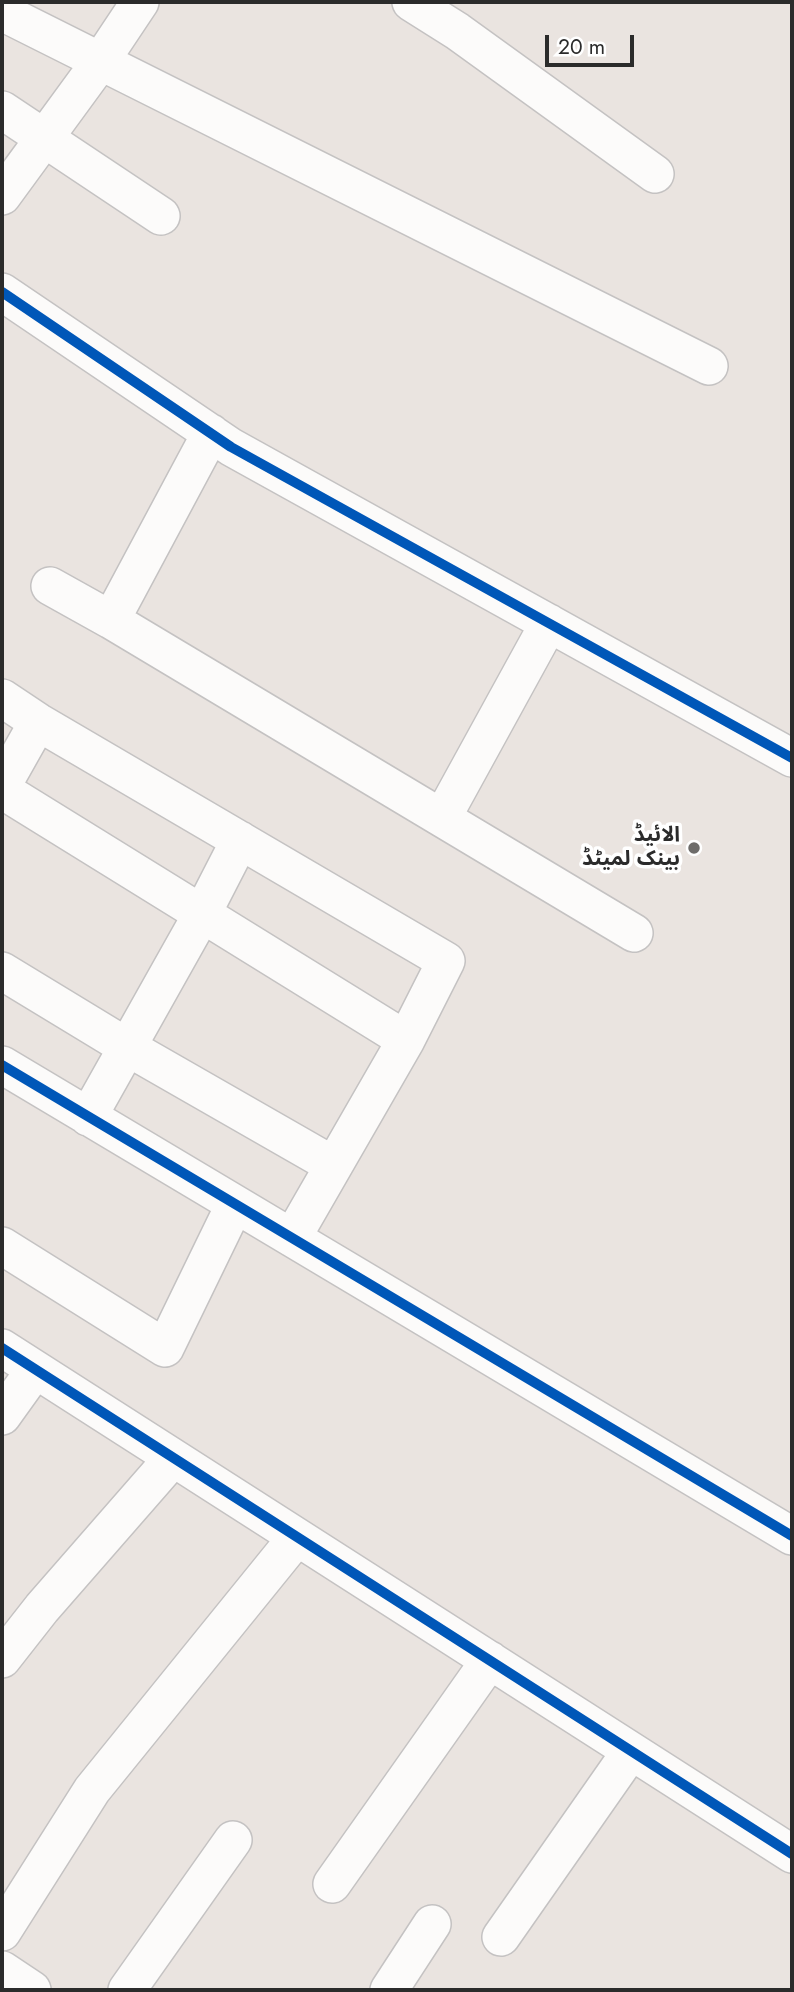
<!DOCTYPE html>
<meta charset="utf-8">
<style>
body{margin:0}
#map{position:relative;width:794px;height:1992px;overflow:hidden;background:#eae4e0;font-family:Jost,sans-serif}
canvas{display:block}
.frame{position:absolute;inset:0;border:4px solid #2b2b2b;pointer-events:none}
.scale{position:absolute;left:545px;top:35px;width:89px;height:32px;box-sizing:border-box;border:4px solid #2b2b2b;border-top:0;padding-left:9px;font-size:21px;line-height:24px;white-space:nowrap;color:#2b2b2b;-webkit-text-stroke:5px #fff;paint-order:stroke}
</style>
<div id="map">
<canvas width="794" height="1992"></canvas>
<div class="frame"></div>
<div class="scale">20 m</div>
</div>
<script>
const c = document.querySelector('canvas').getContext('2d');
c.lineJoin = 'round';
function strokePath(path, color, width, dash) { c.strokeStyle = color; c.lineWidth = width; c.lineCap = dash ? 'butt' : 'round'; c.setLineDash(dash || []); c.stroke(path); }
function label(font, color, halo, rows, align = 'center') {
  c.font = font + ' Jost,"Noto Sans Arabic",sans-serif'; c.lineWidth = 7; c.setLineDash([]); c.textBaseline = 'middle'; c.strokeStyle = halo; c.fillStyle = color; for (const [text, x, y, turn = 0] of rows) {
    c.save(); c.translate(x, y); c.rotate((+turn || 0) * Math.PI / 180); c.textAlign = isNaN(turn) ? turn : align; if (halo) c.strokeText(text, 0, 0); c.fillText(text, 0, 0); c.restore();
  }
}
const minor = new Path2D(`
 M411,2L457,31L655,174
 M2,12L709,366
 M2,110L161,216
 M2,196L100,62L140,2
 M2,292L231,447L792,758
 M50,586L111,620L634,933
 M111,620L211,433
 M2,698L38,722L446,961L406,1040L292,1238
 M2,786L38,722
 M2,790L406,1040
 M442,818L549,623
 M2,971L127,1047L333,1165
 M2,1065L792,1536
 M88,1117L202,914L240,840
 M2,1246L165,1348L235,1204
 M2,1348L792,1854
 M2,1416L35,1370
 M2,1659L42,1608L173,1458
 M332,1884L490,1660
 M2,1932L92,1790L297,1537
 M501,1937L631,1751
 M2,1970L32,1990
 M127,1990L233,1840
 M389,1990L432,1924`);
strokePath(minor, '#c4c2c2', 40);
strokePath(minor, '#fcfbfa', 37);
strokePath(new Path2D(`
 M2,292L231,447L792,758
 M2,1065L792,1536
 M2,1348L792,1854`), '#0057b8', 10);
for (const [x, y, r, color] of [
 [694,848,7,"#6e6c6a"]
]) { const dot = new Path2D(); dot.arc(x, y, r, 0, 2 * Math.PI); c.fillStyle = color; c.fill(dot); strokePath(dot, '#fff', 2.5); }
label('bold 21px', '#2b2b2b', '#fff', [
 ["الائیڈ",680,836],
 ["بینک لمیٹڈ",680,860]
], 'right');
</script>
